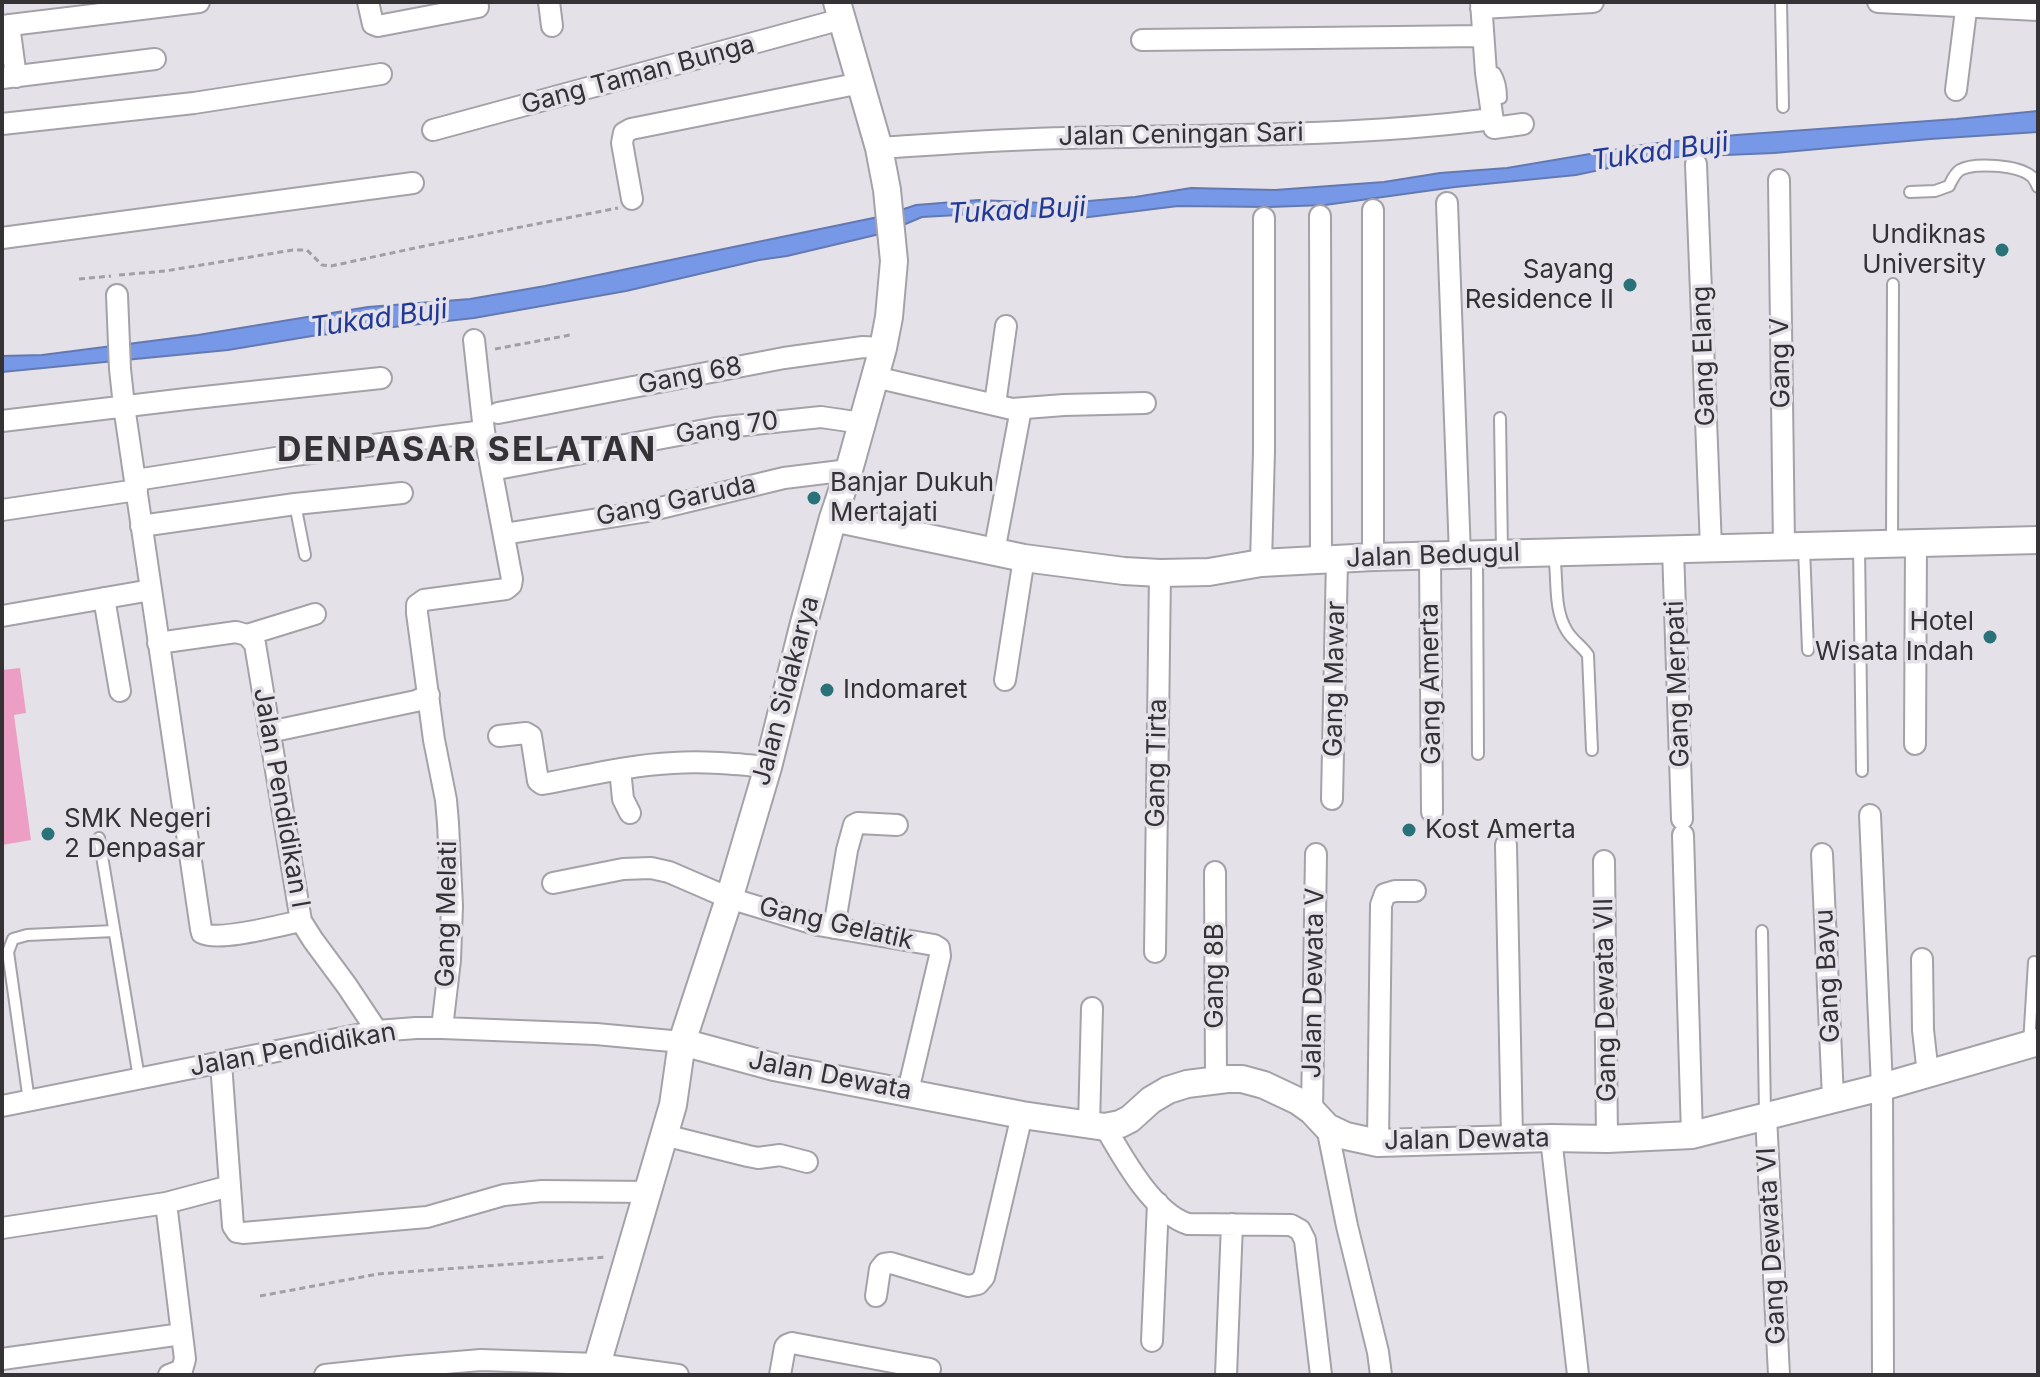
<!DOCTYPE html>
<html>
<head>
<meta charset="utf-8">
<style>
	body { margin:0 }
	#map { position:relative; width:2040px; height:1377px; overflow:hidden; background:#e5e1e8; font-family:Inter,sans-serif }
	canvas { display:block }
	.frame { position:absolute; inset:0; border:4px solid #343235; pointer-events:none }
</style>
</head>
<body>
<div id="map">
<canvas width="2040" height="1377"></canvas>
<div class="frame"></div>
</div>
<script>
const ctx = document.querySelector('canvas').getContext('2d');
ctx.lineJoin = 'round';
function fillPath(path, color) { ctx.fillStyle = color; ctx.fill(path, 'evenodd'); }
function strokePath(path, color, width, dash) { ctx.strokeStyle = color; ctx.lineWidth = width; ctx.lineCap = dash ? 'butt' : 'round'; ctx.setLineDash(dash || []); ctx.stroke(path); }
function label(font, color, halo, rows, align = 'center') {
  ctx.font = font + ' Inter,sans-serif'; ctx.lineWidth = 7; ctx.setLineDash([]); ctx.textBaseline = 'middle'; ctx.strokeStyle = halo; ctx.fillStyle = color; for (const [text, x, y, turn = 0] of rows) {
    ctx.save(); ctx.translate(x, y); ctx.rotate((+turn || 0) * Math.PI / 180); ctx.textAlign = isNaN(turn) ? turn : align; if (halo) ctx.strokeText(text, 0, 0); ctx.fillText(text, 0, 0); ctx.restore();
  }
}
const green = new Path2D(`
	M20,668L26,713L14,715L31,840L2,845V670Z`);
const water = new Path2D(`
	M2038,111V132L1930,139L1774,153L1678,157L1623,165L1576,175L1455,187L1325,205L1269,207L1178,206L1081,218L976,214L922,217L884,233L787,256L759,260L626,291L474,318L312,336L228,350L2,372V356L42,355L198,335L368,307L470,299L545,286L883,216L916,205L979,200L1044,203L1077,202L1135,197L1191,188L1275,190L1384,182L1440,173L1507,168L1649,144L1736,135L1956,119Z`);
const path = new Path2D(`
	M119,275L165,271L293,250H307L322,265L331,266L429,245L618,208
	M79,279L111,276
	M495,349L570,335
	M260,1296L378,1274L607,1257`);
const service = new Path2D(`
	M1781,2L1783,107
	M1487,73H1495C1500,81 1501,88 1501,98
	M1910,192L1935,191L1949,186C1952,180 1954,174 1960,170C1974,162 2018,165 2031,176C2034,178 2036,183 2038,187
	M1500,418L1502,552
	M295,504L305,555
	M1892,542L1893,284
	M1859,546L1862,771
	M1804,548L1808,650
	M1554,554C1558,579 1553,609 1567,631C1573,641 1582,646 1588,655L1592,750
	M1477,556L1478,754
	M99,838L139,1078
	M1762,931L1765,1114
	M2029,1044L2034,962
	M29,1101L8,952L13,939L27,935L114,931`);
const minor = new Path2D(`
	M368,2L373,24L378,26L478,7
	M549,2L552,26
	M1481,2L1486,73L1494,128L1523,124
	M1878,2L2038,10
	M1481,8L1593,2
	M9,25L16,77
	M2,26L199,2
	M1142,40L1483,36
	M2,78L155,59
	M1956,90L1967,2
	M2,124L194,103L381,74
	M433,130L842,19
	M879,148C942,144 1005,139 1068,138C1207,135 1346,137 1484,120
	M1696,164L1711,548
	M1779,180L1784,546
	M632,199L622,143L624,133L631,129L861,83
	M1447,203L1460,555
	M1373,210V557
	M1320,216L1321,560
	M2,238L413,183
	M117,295L120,369L124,406L201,929L202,933C219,942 281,925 301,921
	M875,377L1012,409L1064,405L1145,403
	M995,404L1006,326
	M498,413L784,358L863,347L883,348
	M2,421L186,399L381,378
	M497,469L716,428L821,417L862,423
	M136,480L295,455L484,431
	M2,510L137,490
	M141,526L295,504L402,493
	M504,534L648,511L784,478L849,470
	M1673,549L1682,819
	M994,552L1021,409
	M1430,556L1432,812
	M1261,563L1264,451V218
	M104,598L120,691
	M2,616L151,590
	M247,635L315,614
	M158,643L236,632L247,635L255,644L301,921L313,940L347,986L377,1031
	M1005,680L1024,558
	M269,732L416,701L429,695
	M499,736L526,733L531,736L538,781L542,784C586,776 629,765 673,763C705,761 736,764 768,767
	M1915,744L1916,544
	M620,769L623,799L630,813
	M1332,799L1337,559
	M1870,815L1882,1087L1883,1375
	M1683,835L1692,1135
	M1506,845L1512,1138
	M1822,854L1833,1098
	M1604,861L1607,1139
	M1215,872L1216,1080
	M553,883L623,869L651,868L669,872L729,898L818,925L934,945L939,948L940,956L908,1091
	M834,928L847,850L854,825L858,823L897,825
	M1155,952L1160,573
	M1922,959L1923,1030L1928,1074
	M442,1028L450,960L452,906L448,823L446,800L434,740L417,613V605L424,600L506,589L511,585L512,579L484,431L474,340
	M2,1106L377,1031L416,1028H442L596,1034L682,1042
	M1312,1111L1316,854
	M1766,1116L1779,1375
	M1089,1125L1092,1008
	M1105,1127C1123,1158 1153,1213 1188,1224L1291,1225L1300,1230L1305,1240L1321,1375
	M1327,1127L1347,1226L1378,1352L1381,1375
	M664,1135L748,1156L758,1158L780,1155L807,1162
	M1551,1138L1578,1375
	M1378,1143L1381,905L1385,894L1395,891H1415
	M230,1186L233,1226L237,1232L243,1233L427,1217L504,1195L542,1191L649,1192
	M2,1228L166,1203
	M876,1296L880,1269L884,1264L891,1263L968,1286L978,1284L984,1277L1022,1115
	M1152,1341L1158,1203
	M2,1359L182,1334
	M169,1375L182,1370L185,1359L166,1203L230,1186L221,1063
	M325,1375L409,1366L481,1360L597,1364L678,1375
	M780,1375L785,1347L787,1345L792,1343L930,1369
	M1226,1375L1232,1224`);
const tertiary = new Path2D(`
	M833,518L1024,558L1124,571L1160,573L1209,572L1261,563L1373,557L2038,540
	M682,1042L774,1067L1022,1115L1105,1127L1120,1124L1130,1119L1151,1100L1168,1090L1187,1084L1227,1079H1242L1264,1085L1298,1101L1312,1111L1327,1127L1346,1136L1378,1143L1551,1138L1607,1139L1692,1135L1882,1087L2038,1042
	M594,1375L673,1105L682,1042L729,899L768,767L804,623L833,518L849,470L883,348L889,317L894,261L887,190L879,148L837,2`);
const markers = [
	[2002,250,8,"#29727a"],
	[1630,285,8,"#29727a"],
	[814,498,8,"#29727a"],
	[1990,637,8,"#29727a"],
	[827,690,8,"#29727a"],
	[1409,830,8,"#29727a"],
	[48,834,8,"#29727a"]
];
const streetNames = [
	["Gang Taman Bunga",638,75,-15],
	["Jalan Ceningan Sari",1181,135,-1],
	["Gang Elang",1704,356,-92],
	["Gang V",1781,363,-91],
	["Gang 68",690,376,-11],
	["Gang 70",727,428,-8],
	["Gang Garuda",676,501,-12],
	["Jalan Bedugul",1433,556,-2],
	["Gang Mawar",1335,679,-89],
	["Gang Amerta",1431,684,-91],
	["Gang Merpati",1678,684,-92],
	["Jalan Sidakarya",786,691,-75],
	["Gang Tirta",1157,763,-89],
	["Jalan Pendidikan I",281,798,80],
	["Gang Melati",447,914,-89],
	["Gang Gelatik",836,924,13],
	["Gang 8B",1215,976,-90],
	["Gang Bayu",1828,976,-93],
	["Jalan Dewata V",1314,983,-89],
	["Gang Dewata VII",1606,1000,-91],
	["Jalan Pendidikan",293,1050,-10],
	["Jalan Dewata",830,1076,11],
	["Jalan Dewata",1467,1140,-1],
	["Gang Dewata VI",1772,1246,-93]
];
const poiNames = [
	["Undiknas",1986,235,"right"],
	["University",1986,265,"right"],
	["Sayang",1614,270,"right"],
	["Residence II",1614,300,"right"],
	["Banjar Dukuh",830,483],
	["Mertajati",830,513],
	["Hotel",1974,622,"right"],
	["Wisata Indah",1974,652,"right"],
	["Indomaret",843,690],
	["SMK Negeri",64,819],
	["2 Denpasar",64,849],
	["Kost Amerta",1425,830]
];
const waterNames = [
	["Tukad Buji",1660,152,-8],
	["Tukad Buji",1017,211,-3],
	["Tukad Buji",379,319,-8]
];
const districtNames = [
	["DENPASAR SELATAN",467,451]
];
fillPath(green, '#ed9ec5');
fillPath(water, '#7797e7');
strokePath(water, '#6379b2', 2);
strokePath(service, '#a4a1a8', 14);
strokePath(minor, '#a4a1a8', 24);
strokePath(tertiary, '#a4a1a8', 30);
strokePath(path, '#a39fa5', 3, [6, 4]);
strokePath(service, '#fff', 10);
strokePath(minor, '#fff', 20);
strokePath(tertiary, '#fff', 26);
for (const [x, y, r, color] of markers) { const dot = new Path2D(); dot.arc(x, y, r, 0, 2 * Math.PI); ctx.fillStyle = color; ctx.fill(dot); strokePath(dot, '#e5e1e8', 3); }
label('26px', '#343235', '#e5e1e8', streetNames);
label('26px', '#343235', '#e5e1e8', poiNames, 'left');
label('italic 28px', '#203996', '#e5e1e8', waterNames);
ctx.letterSpacing = '2px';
label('bold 34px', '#343235', '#e5e1e8', districtNames);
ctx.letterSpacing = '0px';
</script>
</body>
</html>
